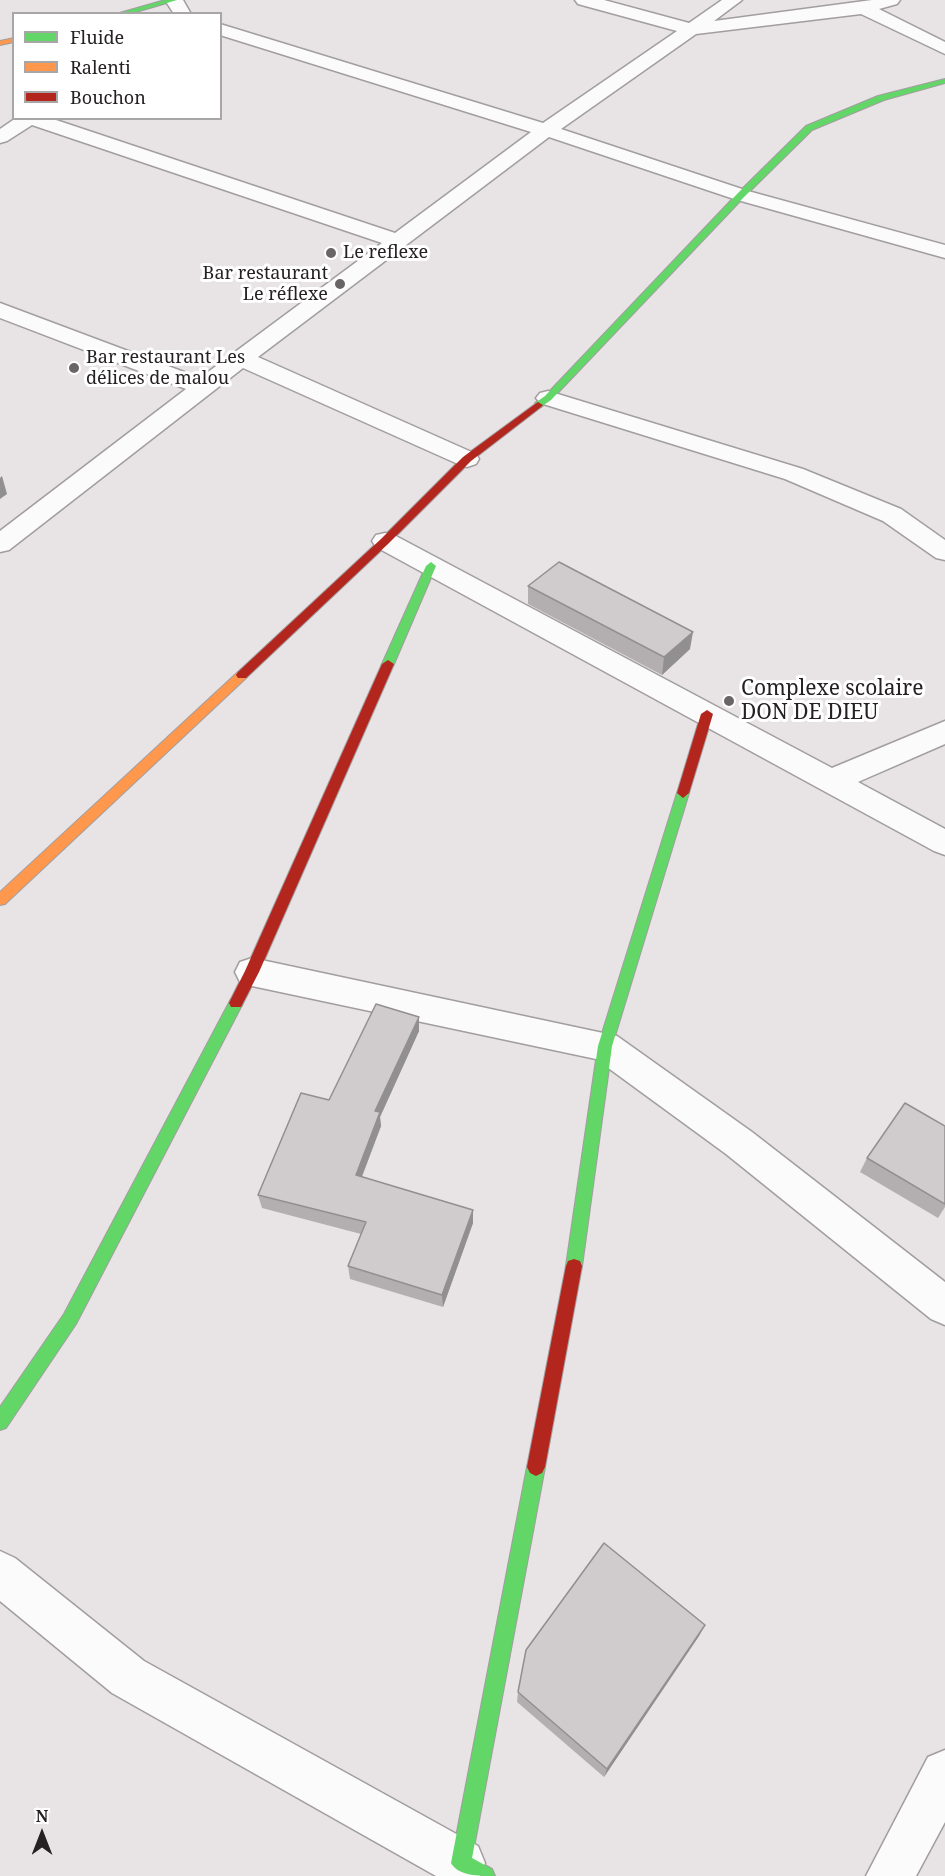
<!DOCTYPE html>
<html>
<head>
<meta charset="utf-8">
<style>
	body { margin:0 }
	#map { position:relative; width:945px; height:1876px; overflow:hidden; background:#e8e3e5; font-family:"Noto Serif",serif }
	canvas { display:block }
	.legend { position:absolute; left:12px; top:12px; width:210px; height:108px; box-sizing:border-box; background:#fff; border:2px solid #a8a6a7; margin:0; padding:8px 10px; list-style:none; font-size:18px; color:#252123 }
	.legend li { display:flex; align-items:center; gap:12px; height:30px }
	.legend b { width:30px; border:2px solid #a8a6a7 }
	.north { position:absolute; left:12px; top:1804px; width:60px; height:60px; -webkit-text-stroke:4px #fff; paint-order:stroke; rotate:0deg; font-size:16px; font-weight:700; line-height:24px; text-align:center; color:#252123 }
	.north::after { content:''; display:block; margin:auto; width:21px; height:27px; background:#252123; clip-path:polygon(50% 0,100% 100%,50% 72%,0 100%) }
</style>
</head>
<body>
<div id="map">
<canvas width="945" height="1876"></canvas>
<ul class="legend">
<li><b style="height:8px;background:#63d668"></b>Fluide</li>
<li><b style="height:8px;background:#ff974d"></b>Ralenti</li>
<li><b style="height:8px;background:#b3261e"></b>Bouchon</li>
</ul>
<div class="north">N</div>
</div>
<script>
const ctx = document.querySelector('canvas').getContext('2d');
ctx.lineJoin = 'round';
function strokePath(path, color, width, dash) { ctx.strokeStyle = color; ctx.lineWidth = width; ctx.lineCap = dash ? 'butt' : 'round'; ctx.setLineDash(dash || []); ctx.stroke(path); }
function fillPath(path, color) { ctx.fillStyle = color; ctx.fill(path, 'evenodd'); }
function label(font, color, halo, rows, align = 'center') {
  ctx.font = font + ' "Noto Serif",serif'; ctx.lineWidth = 6; ctx.setLineDash([]); ctx.textBaseline = 'middle'; ctx.strokeStyle = halo; ctx.fillStyle = color; for (const [text, x, y, turn = 0] of rows) {
    ctx.save(); ctx.translate(x, y); ctx.rotate((+turn || 0) * Math.PI / 180); ctx.textAlign = isNaN(turn) ? turn : align; if (halo) ctx.strokeText(text, 0, 0); ctx.fillText(text, 0, 0); ctx.restore();
  }
}
const street = new Path2D(`
	M165,0H183L191,14H174Z
	M575,0H604L689,23L722,0H742L714,21L872,0H900L897,4L879,9L945,42V54L861,14L696,34L561,129L748,191L945,245V258L734,199L549,137L258,357L476,454L479,459L476,464L467,467L458,464L243,368L9,550L0,552V531L186,389L0,318V303L200,378L382,243L32,125L7,141L0,143V129L16,118H50L395,233L531,132L220,35V24L543,123L677,31L578,4Z
	M548,391L803,469L901,509L945,540V560L936,558L883,521L785,479L540,403L536,398L540,393Z
	M385,533L394,535L832,768L945,721V744L858,782L945,829V855L934,851L376,547L372,541L376,535Z
	M252,958L617,1036L752,1132L945,1282V1325L931,1319L726,1154L596,1059L252,986L240,982L235,972L240,962Z
	M0,1551L15,1558L144,1661L478,1846L485,1863L480,1876H436L112,1693L0,1601Z
	M945,1750V1822L916,1876H866L928,1757Z`);
const fast = new Path2D(`
	M165,0H177L129,14H116Z
	M945,79V83L884,100L812,130L744,197L551,400L541,407H535V403L545,396L738,193L806,126L878,96Z
	M431,562L436,566L394,664L392,667H384L382,664L426,566Z
	M683,788L689,793L612,1046L582,1266L580,1271L574,1273L568,1271L566,1266L598,1046L677,793Z
	M236,997L241,999L243,1003L76,1324L6,1428L0,1430V1407L64,1314L231,999Z
	M536,1458L542,1461L545,1467L472,1858L492,1869L495,1876C479,1876 458,1876 451,1863L527,1467L530,1461Z`);
const slow = new Path2D(`
	M14,38V42L0,45V41Z
	M242,671L248,675L246,678L5,904L0,905V892L238,672Z`);
const jam = new Path2D(`
	M538,402L543,405L541,407L471,461L389,543L246,678H238L236,675L238,672L381,539L463,457Z
	M388,660L394,664L259,972L241,1007H231L229,1003L245,971L382,664Z
	M707,710L713,714L689,793L683,798L677,793L701,714Z
	M574,1259L580,1261L582,1266L545,1467L542,1473L536,1476L530,1473L527,1467L566,1266L568,1261Z`);
const wall = new Path2D(`
	M528,586L690,649L662,675L528,604Z
	M419,1017V1031L380,1117L381,1126L362,1177L473,1210V1223L443,1307L350,1279L348,1266L361,1234L262,1208L258,1195L329,1100Z
	M945,1126V1207L938,1218L860,1172L867,1158Z
	M699,1636L604,1777L517,1702L518,1692Z`);
const shadedWall = new Path2D(`
	M2,476L7,494L0,499V478Z
	M693,632L690,649L662,675L664,657Z
	M419,1017V1031L380,1117L381,1126L357,1189L356,1175L375,1111Z
	M473,1210V1223L443,1307L442,1295Z
	M705,1625L699,1636L604,1777L607,1769Z`);
const building = new Path2D(`
	M559,562L693,632L664,657L528,586Z
	M376,1004L419,1017L375,1111L380,1112L356,1175L473,1210L442,1295L348,1266L366,1222L258,1195L301,1093L329,1100Z
	M905,1103L945,1126V1204L867,1158Z
	M604,1543L705,1625L607,1769L518,1692L526,1650Z`);
const markers = [
	[331,253,6,"#696567"],
	[340,284,6,"#696567"],
	[74,368,6,"#696567"],
	[729,701,6,"#696567"]
];
const farPoinames = [
	["Le reflexe",343,253],
	["Bar restaurant",328,274,"right"],
	["Le réflexe",328,295,"right"],
	["Bar restaurant Les",86,358],
	["délices de malou",86,379]
];
const poiNames = [
	["Complexe scolaire",741,689],
	["DON DE DIEU",741,713]
];
strokePath(street, '#a29ea0', 3);
strokePath(fast, '#a29ea0', 2);
strokePath(slow, '#a29ea0', 2);
strokePath(jam, '#a29ea0', 2);
fillPath(street, '#fcfbfb');
fillPath(fast, '#63d668');
fillPath(slow, '#ff974d');
fillPath(jam, '#b3261e');
fillPath(wall, '#b3afb1');
fillPath(shadedWall, '#928f90');
fillPath(building, '#d0ccce');
strokePath(building, '#928f90', 1.5);
for (const [x, y, r, color] of markers) { const dot = new Path2D(); dot.arc(x, y, r, 0, 2 * Math.PI); ctx.fillStyle = color; ctx.fill(dot); strokePath(dot, '#fff', 2); }
label('18px', '#252123', '#fff', farPoinames, 'left');
label('21px', '#252123', '#fff', poiNames, 'left');
</script>
</body>
</html>
